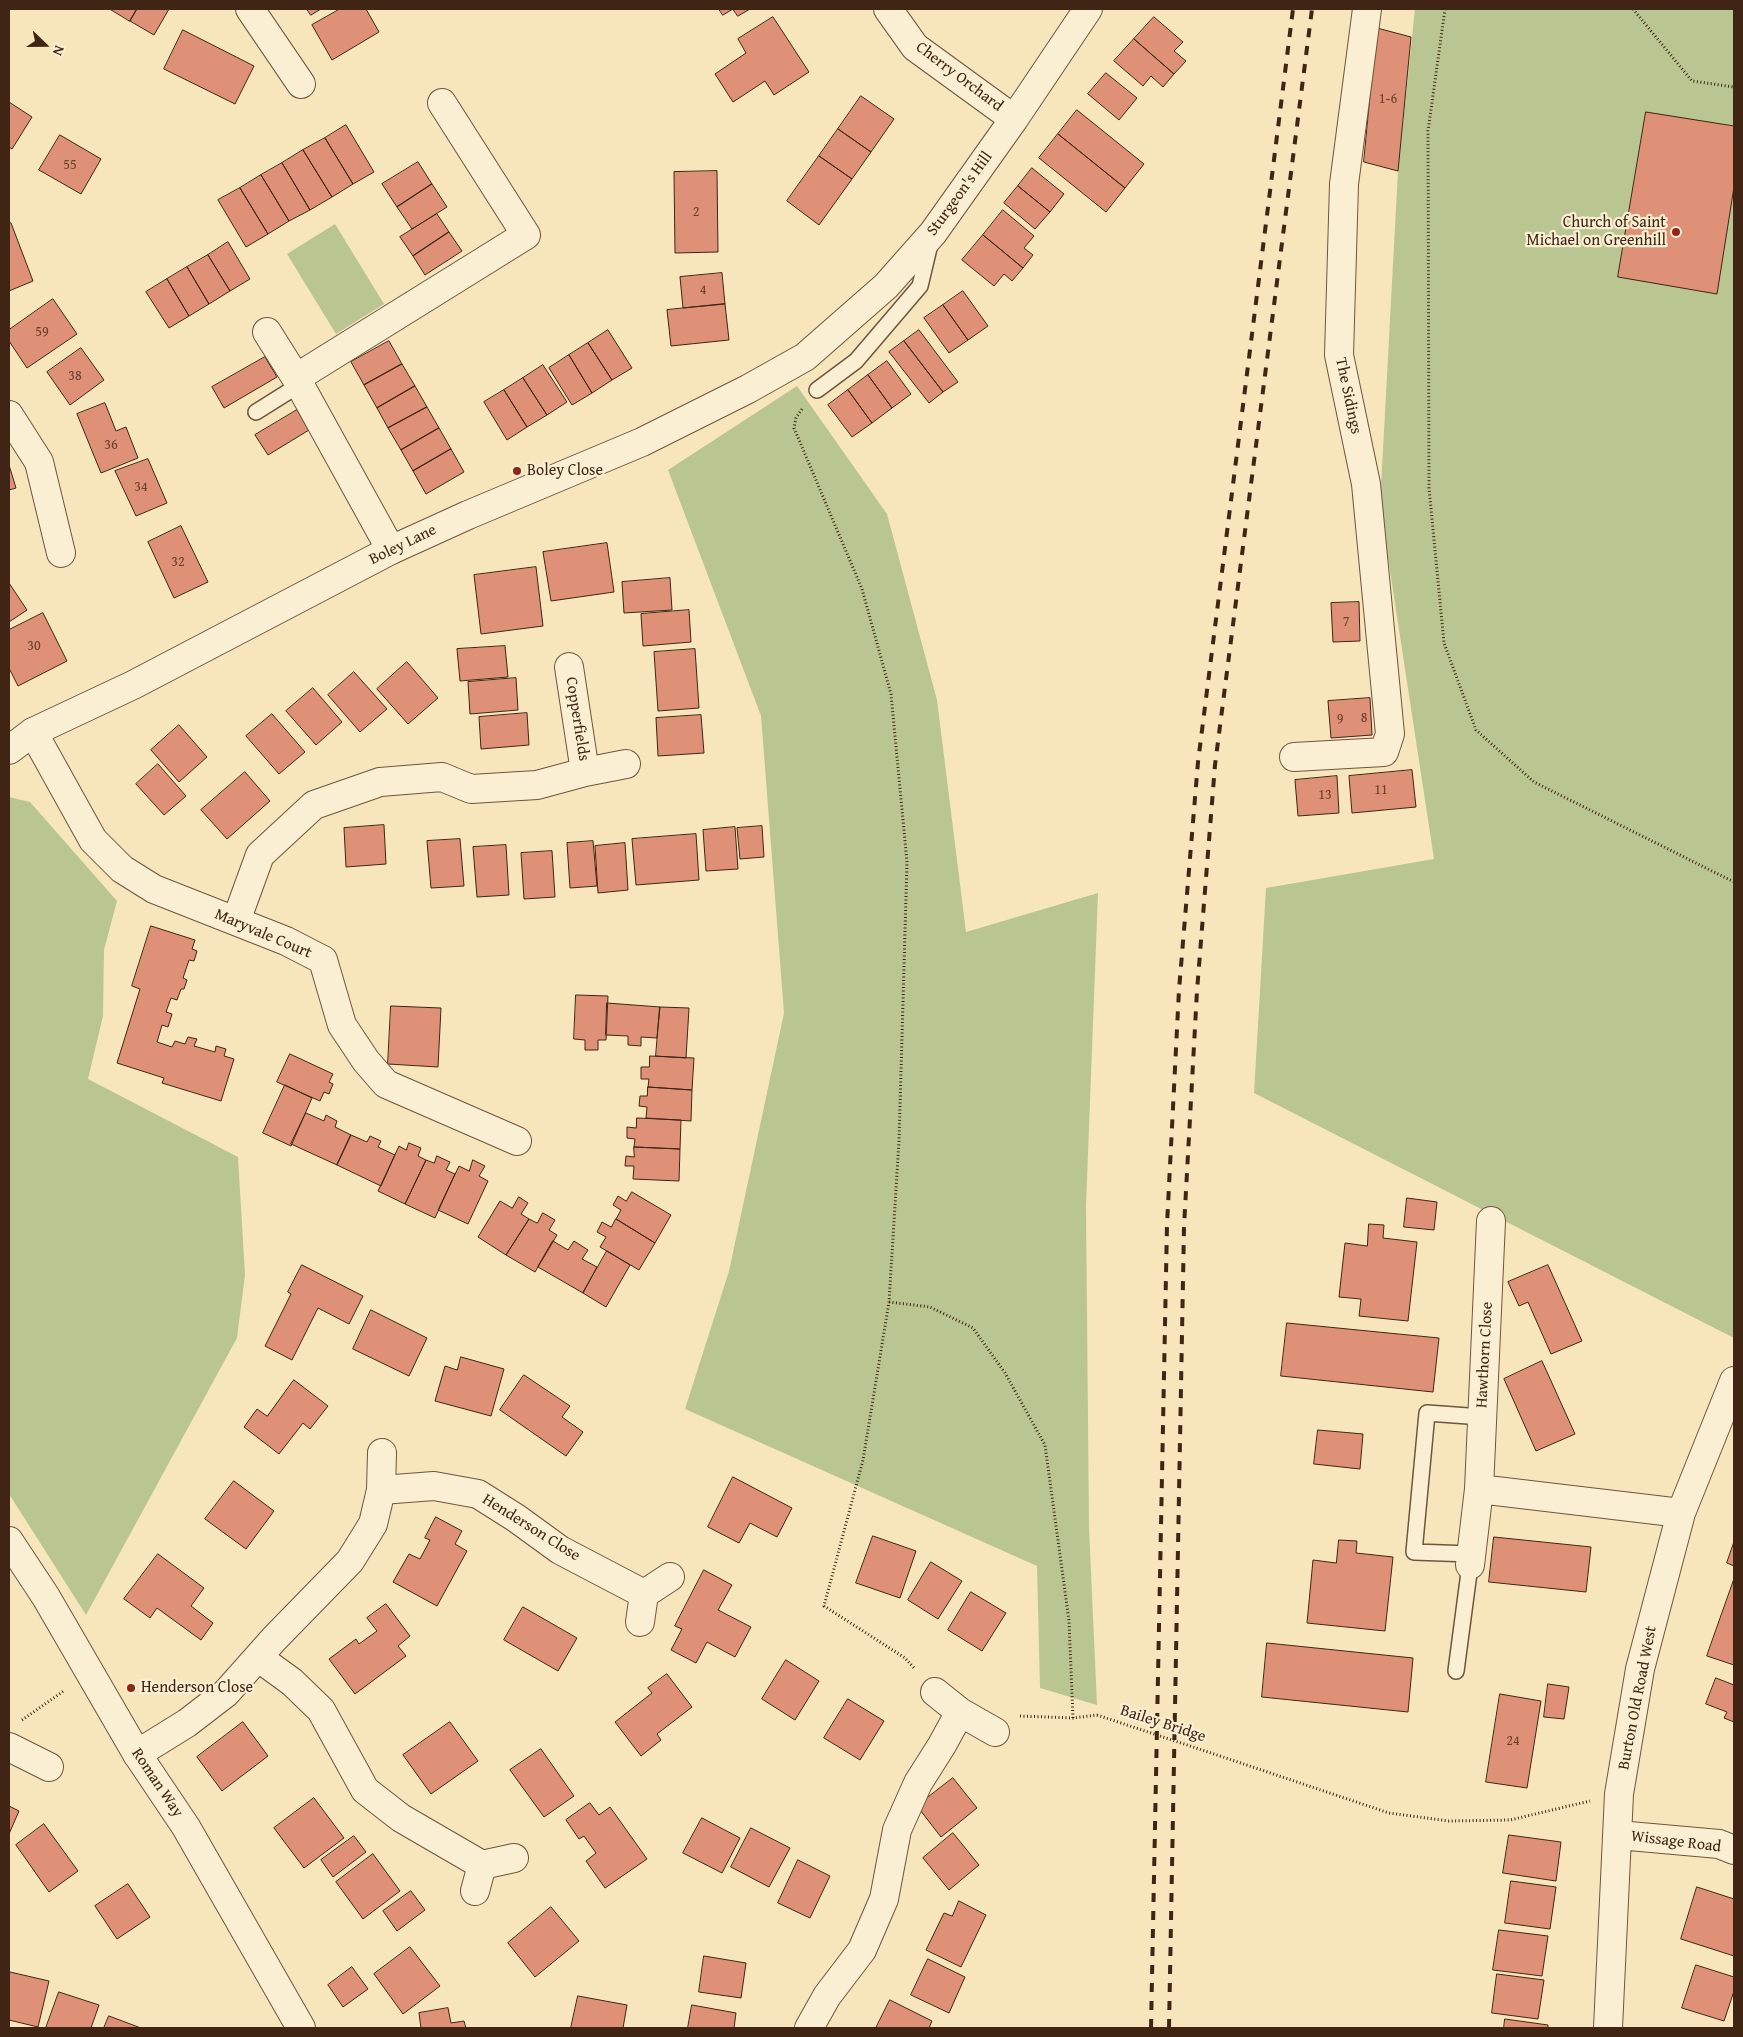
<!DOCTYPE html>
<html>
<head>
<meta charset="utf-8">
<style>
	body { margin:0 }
	#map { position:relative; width:1743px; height:2037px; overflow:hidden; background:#f7e6bc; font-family:"Gentium Book Plus",serif }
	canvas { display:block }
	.frame { position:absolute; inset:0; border:10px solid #402514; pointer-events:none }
	.north { position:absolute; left:20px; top:20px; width:50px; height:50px; -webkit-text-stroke:4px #faefd3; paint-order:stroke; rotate:112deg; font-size:14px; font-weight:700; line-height:20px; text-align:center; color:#402514 }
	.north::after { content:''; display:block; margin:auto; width:18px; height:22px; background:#402514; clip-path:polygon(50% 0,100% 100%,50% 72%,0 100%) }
</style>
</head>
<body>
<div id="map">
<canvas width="1743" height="2037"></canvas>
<div class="frame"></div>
<div class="north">N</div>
</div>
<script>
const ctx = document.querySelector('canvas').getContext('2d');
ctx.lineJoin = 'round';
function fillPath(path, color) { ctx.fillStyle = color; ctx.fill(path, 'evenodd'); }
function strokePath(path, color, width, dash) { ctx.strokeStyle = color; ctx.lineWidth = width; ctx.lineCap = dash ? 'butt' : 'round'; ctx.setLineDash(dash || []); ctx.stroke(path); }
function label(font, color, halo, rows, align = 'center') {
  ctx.font = font + ' "Gentium Book Plus",serif'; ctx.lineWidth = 4.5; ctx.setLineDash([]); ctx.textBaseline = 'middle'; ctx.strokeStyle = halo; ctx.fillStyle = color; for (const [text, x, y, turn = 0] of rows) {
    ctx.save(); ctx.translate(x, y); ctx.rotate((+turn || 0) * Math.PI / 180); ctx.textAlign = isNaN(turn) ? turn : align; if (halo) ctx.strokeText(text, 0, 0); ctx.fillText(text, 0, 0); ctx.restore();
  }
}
const green = new Path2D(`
	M1415,9H1734V1338L1254,1093L1266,888L1434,859L1380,505L1398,171Z
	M335,224L384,304L336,334L287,254Z
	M797,386L887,514L937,700L966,932L1098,893L1086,1206L1089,1528L1097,1705L1040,1688L1037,1566L685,1409L729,1271L784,1013L761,716L668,470Z
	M9,797L30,802L117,901L104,950L103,1016L88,1079L238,1157L245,1275L237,1338L86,1615L9,1494Z`);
const building = new Path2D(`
	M110,9H137L130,21Z
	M137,9H169L154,35L130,21Z
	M307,9H321L311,15Z
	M340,9H366L379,32L332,60L312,25Z
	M719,9H733L723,15Z
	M733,9H750L738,16Z
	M773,17L809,72L774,95L765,81L733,102L715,74L746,53L738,39Z
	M1154,17L1183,42L1174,51L1186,61L1174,74L1134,39Z
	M1377,28L1411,37L1398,171L1364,162Z
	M183,30L254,66L235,104L164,69Z
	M1134,39L1174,74L1163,87L1151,76L1143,86L1114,61Z
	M1106,73L1137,98L1119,120L1088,94Z
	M861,96L894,119L871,152L838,129Z
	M9,102L32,117L12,149L9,147Z
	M1077,110L1144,164L1125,188L1058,134Z
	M1646,112L1734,126V187L1717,294L1618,277Z
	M346,125L374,172L353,184L325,138Z
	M838,129L871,152L852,179L819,156Z
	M1058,134L1125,188L1106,212L1039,158Z
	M60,135L101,159L81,194L39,170Z
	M325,138L353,184L332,197L303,150Z
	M303,150L332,197L310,210L282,163Z
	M819,156L852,179L819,225L787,201Z
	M418,162L432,184L397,207L382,184Z
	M282,163L310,210L289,221L261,175Z
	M1032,168L1064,194L1050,212L1018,186Z
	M717,171L718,252L675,253L674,172Z
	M261,175L289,221L268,234L240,188Z
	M432,184L447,207L412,229L397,207Z
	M1018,186L1050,212L1035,229L1004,203Z
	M240,188L268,234L246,247L218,200Z
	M1003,210L1034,236L1024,248L1033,255L1023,268L983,235Z
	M437,214L449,232L413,256L400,237Z
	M11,223L33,281L9,291V224Z
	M449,232L462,251L425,275L413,256Z
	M983,235L1023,268L1012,281L1004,274L994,286L962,260Z
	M228,242L250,279L230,291L208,255Z
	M208,255L230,291L209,304L187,267Z
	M187,267L209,304L189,316L167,279Z
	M722,273L725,304L683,308L680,277Z
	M167,279L189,316L169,328L146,292Z
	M963,291L988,326L968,340L943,305Z
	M53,299L77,334L27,368L9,341V330Z
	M725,304L729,340L671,346L667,310Z
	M943,305L968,340L949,353L924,318Z
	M608,330L632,368L612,380L588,343Z
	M919,330L958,382L943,392L904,341Z
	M389,341L402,364L364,385L351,362Z
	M904,341L943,392L929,403L889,352Z
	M588,343L612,380L592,393L569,355Z
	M81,348L104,380L70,405L47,372Z
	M569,355L592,393L572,405L549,368Z
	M265,357L277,377L224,408L212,387Z
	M887,361L911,394L892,408L868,375Z
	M402,364L415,386L377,408L364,385Z
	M543,365L567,402L547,415L523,378Z
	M868,375L892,408L872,423L848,390Z
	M523,378L547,415L527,427L504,390Z
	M415,386L427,407L388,428L377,408Z
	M504,390L527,427L507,440L484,402Z
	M848,390L872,423L852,437L828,405Z
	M105,403L116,431L126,427L138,458L101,473L77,414Z
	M427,407L439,428L401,450L388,428Z
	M297,410L309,430L268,455L255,435Z
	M439,428L451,449L413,471L401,450Z
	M451,449L464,472L426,494L413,471Z
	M148,459L167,503L136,516L115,471Z
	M9,465L16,488L9,490Z
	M181,526L208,582L174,598L148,542Z
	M607,543L614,592L551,601L543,552Z
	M536,567L543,626L481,634L474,575Z
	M670,578L672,610L624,613L622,582Z
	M9,583L27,610L9,622Z
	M1359,602L1360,641L1333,642L1331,603Z
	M689,610L691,642L643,646L641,614Z
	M43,613L67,661L18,686L9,668V630Z
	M505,646L508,677L460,681L457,649Z
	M695,649L699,708L658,711L654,652Z
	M407,662L438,698L408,724L377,689Z
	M354,672L387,709L360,732L328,695Z
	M516,678L518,710L470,714L468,682Z
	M313,688L342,722L316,745L286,711Z
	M1370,698L1372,735L1331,738L1328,701Z
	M527,713L529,745L481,749L479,717Z
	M272,714L305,752L279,774L246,736Z
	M701,715L704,753L658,756L656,718Z
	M179,725L207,757L179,782L151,750Z
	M158,764L186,796L164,815L136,784Z
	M1412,770L1416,807L1352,813L1349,776Z
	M245,772L270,801L227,839L201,810Z
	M1337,776L1339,813L1298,816L1295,780Z
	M384,825L386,864L346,867L344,828Z
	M762,826L764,857L740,859L737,828Z
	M735,827L738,869L706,871L703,830Z
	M696,834L699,880L636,885L632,839Z
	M460,839L464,886L431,888L427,841Z
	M593,841L597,886L570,888L567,843Z
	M625,843L628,890L598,893L595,846Z
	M506,845L509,895L477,897L473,847Z
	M552,851L555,897L524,899L521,853Z
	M151,926L195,940L192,949L197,951L194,961L189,960L183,978L187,980L184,989H181L177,1000L171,998L166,1012L172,1014L168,1027L162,1025L157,1042L172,1047L175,1041L185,1044L188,1037L197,1039L194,1046L215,1052L216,1046L226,1049L224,1056L234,1059L221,1101L162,1083L164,1078L117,1063L140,989L132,986Z
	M576,995L608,996L606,1040H598V1050H585V1040L574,1039Z
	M607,1003L660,1007L657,1038L641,1037V1046L628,1045V1036L606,1035Z
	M391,1006L441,1008L438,1067L388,1064Z
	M660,1007L689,1008L686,1058L656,1056Z
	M290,1054L333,1074L329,1082L333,1084L329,1094L324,1092L320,1101L277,1082Z
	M650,1056L694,1058L692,1090L648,1087L649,1079H641V1067H649Z
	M285,1085L312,1098L291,1146L263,1133Z
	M648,1087L692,1090L691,1121L646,1118L647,1107L639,1106L640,1096H647Z
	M306,1113L324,1121L326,1115L337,1121L335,1127L351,1135L337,1165L291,1144Z
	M637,1118L681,1120L680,1149L634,1147L635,1139L627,1138V1127L636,1128Z
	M351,1135L367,1142L370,1136L381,1141L378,1147L395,1155L381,1186L337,1165Z
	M409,1143L421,1148L418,1156L426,1160L405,1204L378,1191L399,1146L406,1150Z
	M634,1147L680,1149L679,1181L633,1179L634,1166H625L626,1156L634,1157Z
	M437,1156L450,1162L446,1170L455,1174L435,1218L405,1204L426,1160L434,1163Z
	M473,1160L485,1166L479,1176L488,1181L468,1224L438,1210L459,1166L469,1171Z
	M632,1192L671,1215L655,1243L616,1219L621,1210L613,1205L618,1196L626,1201Z
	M519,1197L528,1203L521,1214L529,1219L506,1255L478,1237L500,1201L512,1208Z
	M1407,1198L1437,1202L1434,1230L1404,1227Z
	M543,1213L555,1220L549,1230L557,1235L535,1272L506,1255L529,1219L537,1223Z
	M616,1219L655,1243L639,1270L600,1247L606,1237L597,1232L602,1222L611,1227Z
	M1369,1224L1384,1225L1383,1238L1417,1242L1408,1321L1359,1316L1361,1299L1339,1297L1345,1243L1367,1246Z
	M553,1241L568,1250L574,1241L588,1250L582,1259L597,1267L583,1293L538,1267Z
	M607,1251L630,1265L606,1307L583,1293Z
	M302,1265L363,1296L349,1324L318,1308L292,1360L265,1346L291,1294L288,1292Z
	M1548,1265L1582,1341L1551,1354L1528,1302L1519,1306L1508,1282Z
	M371,1310L427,1338L409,1376L353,1349Z
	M1287,1323L1439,1338L1433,1392L1281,1376Z
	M461,1357L504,1369L491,1416L435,1401L445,1366L457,1370Z
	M1542,1361L1575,1434L1536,1451L1504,1379Z
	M524,1375L570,1406L562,1417L583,1432L566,1456L500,1410Z
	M294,1380L328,1406L310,1429L303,1423L279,1454L244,1427L257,1409L267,1416Z
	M1318,1430L1363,1434L1360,1469L1314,1464Z
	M733,1477L792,1508L777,1537L750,1523L739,1543L708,1527Z
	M234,1481L274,1511L246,1549L205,1519Z
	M436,1517L462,1531L455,1544L467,1551L437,1606L393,1582L409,1554L420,1559L430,1540L425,1538Z
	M873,1536L916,1551L900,1598L856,1583Z
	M1494,1537L1591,1547L1586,1592L1489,1582Z
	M1339,1540L1357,1541L1356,1553L1393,1557L1385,1631L1307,1623L1313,1560L1336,1563Z
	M1734,1542V1566L1727,1563Z
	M158,1554L204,1588L191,1606L213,1623L201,1640L157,1608L150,1618L124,1599Z
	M931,1562L962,1581L938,1619L908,1600Z
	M704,1570L732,1585L718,1610L751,1627L735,1657L707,1642L696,1663L671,1650L682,1629L675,1626Z
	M1734,1579V1665L1707,1656Z
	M971,1592L1006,1613L982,1651L948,1630Z
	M386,1604L410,1636L398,1646L406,1656L355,1694L329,1659L356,1639L359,1644L377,1631L367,1618Z
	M523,1607L577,1638L558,1671L504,1640Z
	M1267,1643L1413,1658L1408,1712L1262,1697Z
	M786,1660L819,1681L795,1720L762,1699Z
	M667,1674L692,1707L657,1734L661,1740L641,1756L615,1722L652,1693L648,1688Z
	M1716,1678L1734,1685V1722L1724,1718L1727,1712L1706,1704Z
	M1548,1684L1569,1687L1564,1719L1544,1717Z
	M1500,1694L1541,1701L1527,1788L1486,1782Z
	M848,1699L884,1721L860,1760L824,1738Z
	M243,1722L268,1756L222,1791L197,1757Z
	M450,1722L478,1761L431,1794L403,1755Z
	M541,1749L574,1796L544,1817L510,1770Z
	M953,1778L977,1808L941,1837L917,1806Z
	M314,1798L344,1838L304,1868L274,1828Z
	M590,1803L599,1815L610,1807L647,1859L605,1888L586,1861L596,1853L584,1836L579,1839L566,1820Z
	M9,1806L19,1811L9,1834Z
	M702,1818L740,1838L722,1873L683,1853Z
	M44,1824L78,1871L49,1892L16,1845Z
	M751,1828L790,1848L769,1887L731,1867Z
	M953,1833L979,1865L949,1890L923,1858Z
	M1509,1835L1561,1842L1556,1881L1503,1873Z
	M354,1836L366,1852L333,1877L321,1860Z
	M373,1854L400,1891L363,1919L336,1882Z
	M798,1860L830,1876L810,1918L778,1903Z
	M1511,1881L1556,1887L1550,1929L1505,1923Z
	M128,1884L150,1917L117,1939L95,1906Z
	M1697,1887L1734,1899V1956L1681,1939Z
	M411,1891L425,1910L397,1931L383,1911Z
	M959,1901L986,1915L961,1967L926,1950L944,1913L952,1916Z
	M551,1907L579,1941L535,1977L508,1943Z
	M1499,1930L1548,1936L1542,1976L1493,1970Z
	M410,1947L440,1986L403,2014L374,1974Z
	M704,1956L746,1963L741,1998L699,1992Z
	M928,1959L965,1977L949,2013L911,1995Z
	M1696,1965L1734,1977V1991L1724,2021L1682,2008Z
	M352,1967L368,1989L343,2007L328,1985Z
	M10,1972L49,1981L38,2027L9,2020Z
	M1497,1974L1544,1980L1538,2019L1492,2013Z
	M59,1992L99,2005L91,2028H46Z
	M578,1996L627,2005L623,2028H571Z
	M890,2000L932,2021L929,2028H876Z
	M692,2005L736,2013L734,2028H688Z
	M448,2008L451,2023L464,2021L466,2028H421L419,2013Z
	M109,2016L141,2028H104Z
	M1505,2019L1548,2025V2028H1504Z`);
const path = new Path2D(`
	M1445,9L1428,131L1429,488L1444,643L1476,730L1534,782L1734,882
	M1633,9L1692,81L1734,87
	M802,409L796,418L794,428L862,589L891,694L907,862L899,1141L889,1302L863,1460L824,1606L905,1658L915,1669
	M889,1302L930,1307L973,1328L1005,1373L1045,1445L1069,1621L1073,1718
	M1020,1716L1073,1718L1097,1715
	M22,1720L65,1690
	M1220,1756L1389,1813L1449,1821L1510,1820L1590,1801`);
const service = new Path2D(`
	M817,390L856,361L920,286L930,244
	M256,412L299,385
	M1471,1554L1414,1552L1427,1413L1482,1417
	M1456,1671L1470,1565`);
const minor = new Path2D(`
	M250,9L301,84
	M267,332L296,378L391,550
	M296,378L526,235L442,103
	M9,415L39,462L61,553
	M569,667L585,772
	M33,732L93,840L122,869L154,889L286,941L323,960L342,1025L366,1061L386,1084L517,1141
	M1294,757L1384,752L1390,734L1366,484L1339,355L1344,184L1367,9
	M236,921L260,855L314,805L380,782L442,777L471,789L537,785L585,772L626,764
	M1479,1489L1681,1513
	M381,1490L434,1486L478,1494L516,1518L560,1550L644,1594
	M1470,1565L1479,1489L1491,1221
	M640,1622L644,1594L670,1577
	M259,1658L292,1682L321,1710L365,1790L401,1818L482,1865
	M935,1692L960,1712L995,1732
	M9,1747L49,1767
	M137,1754L187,1723L226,1693L274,1639L350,1561L373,1524L381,1490L382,1453
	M1618,1835L1719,1844L1734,1850
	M475,1891L482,1865L514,1858
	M809,2028L827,1996L862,1950L884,1899L897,1830L918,1783L942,1745L960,1712
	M1608,2028L1619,1794L1640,1669L1681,1513L1734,1381`);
const tertiary = new Path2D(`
	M888,9L915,47L1014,119
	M9,750L33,732L133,685L391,550L468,515L642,442L748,389L805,357L886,286L933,233L1014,119L1088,9
	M9,1541L46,1597L137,1754L186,1827L301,2028`);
const rail = new Path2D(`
	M1151,2028L1167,1225L1179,990L1198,762L1293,9
	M1169,2028L1184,1227L1197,991L1215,765L1312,9`);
const pathBridge = new Path2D(`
	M1097,1715L1220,1756`);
const markers = [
	[1676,232,5,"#8f2418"],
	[517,471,5,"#8f2418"],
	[131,1688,5,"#8f2418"]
];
const numberNames = [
	["1-6",1388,99],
	["55",70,165],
	["2",696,212],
	["4",703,290],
	["59",42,332],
	["38",75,376],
	["36",111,445],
	["34",141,487],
	["32",178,562],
	["7",1346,622],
	["30",34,646],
	["8",1364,718],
	["9",1340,719],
	["11",1381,790],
	["13",1325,795],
	["24",1513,1741]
];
const streetNames = [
	["Cherry Orchard",959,77,37],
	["Sturgeon's Hill",960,194,-54],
	["The Sidings",1348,396,78],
	["Boley Lane",403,545,-26],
	["Copperfields",577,719,81],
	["Maryvale Court",263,934,23],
	["Hawthorn Close",1485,1355,-87],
	["Henderson Close",531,1528,32],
	["Burton Old Road West",1638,1698,-79],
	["Bailey Bridge",1163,1724,18],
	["Roman Way",157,1783,56],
	["Wissage Road",1676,1842,7]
];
const poiNames = [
	["Church of Saint",1666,223,"right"],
	["Michael on Greenhill",1666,241,"right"],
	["Boley Close",527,471],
	["Henderson Close",141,1688]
];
fillPath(green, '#bac692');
fillPath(building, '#de9176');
strokePath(building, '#402514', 1);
strokePath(service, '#6e553e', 18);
strokePath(minor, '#6e553e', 30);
strokePath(tertiary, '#6e553e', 30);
strokePath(path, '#402514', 3, [1, 2.5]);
strokePath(service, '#faefd3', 15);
strokePath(minor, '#faefd3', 28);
strokePath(tertiary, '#faefd3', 28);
strokePath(rail, '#402514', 4, [9, 9]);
strokePath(pathBridge, '#402514', 3, [1, 2.5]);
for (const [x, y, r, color] of markers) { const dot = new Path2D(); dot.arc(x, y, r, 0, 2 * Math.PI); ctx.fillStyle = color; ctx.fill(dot); strokePath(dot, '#faefd3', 2); }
label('14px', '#68402c', null, numberNames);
label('16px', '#402514', '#faefd3', streetNames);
label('16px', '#402514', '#faefd3', poiNames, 'left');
</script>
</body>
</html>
